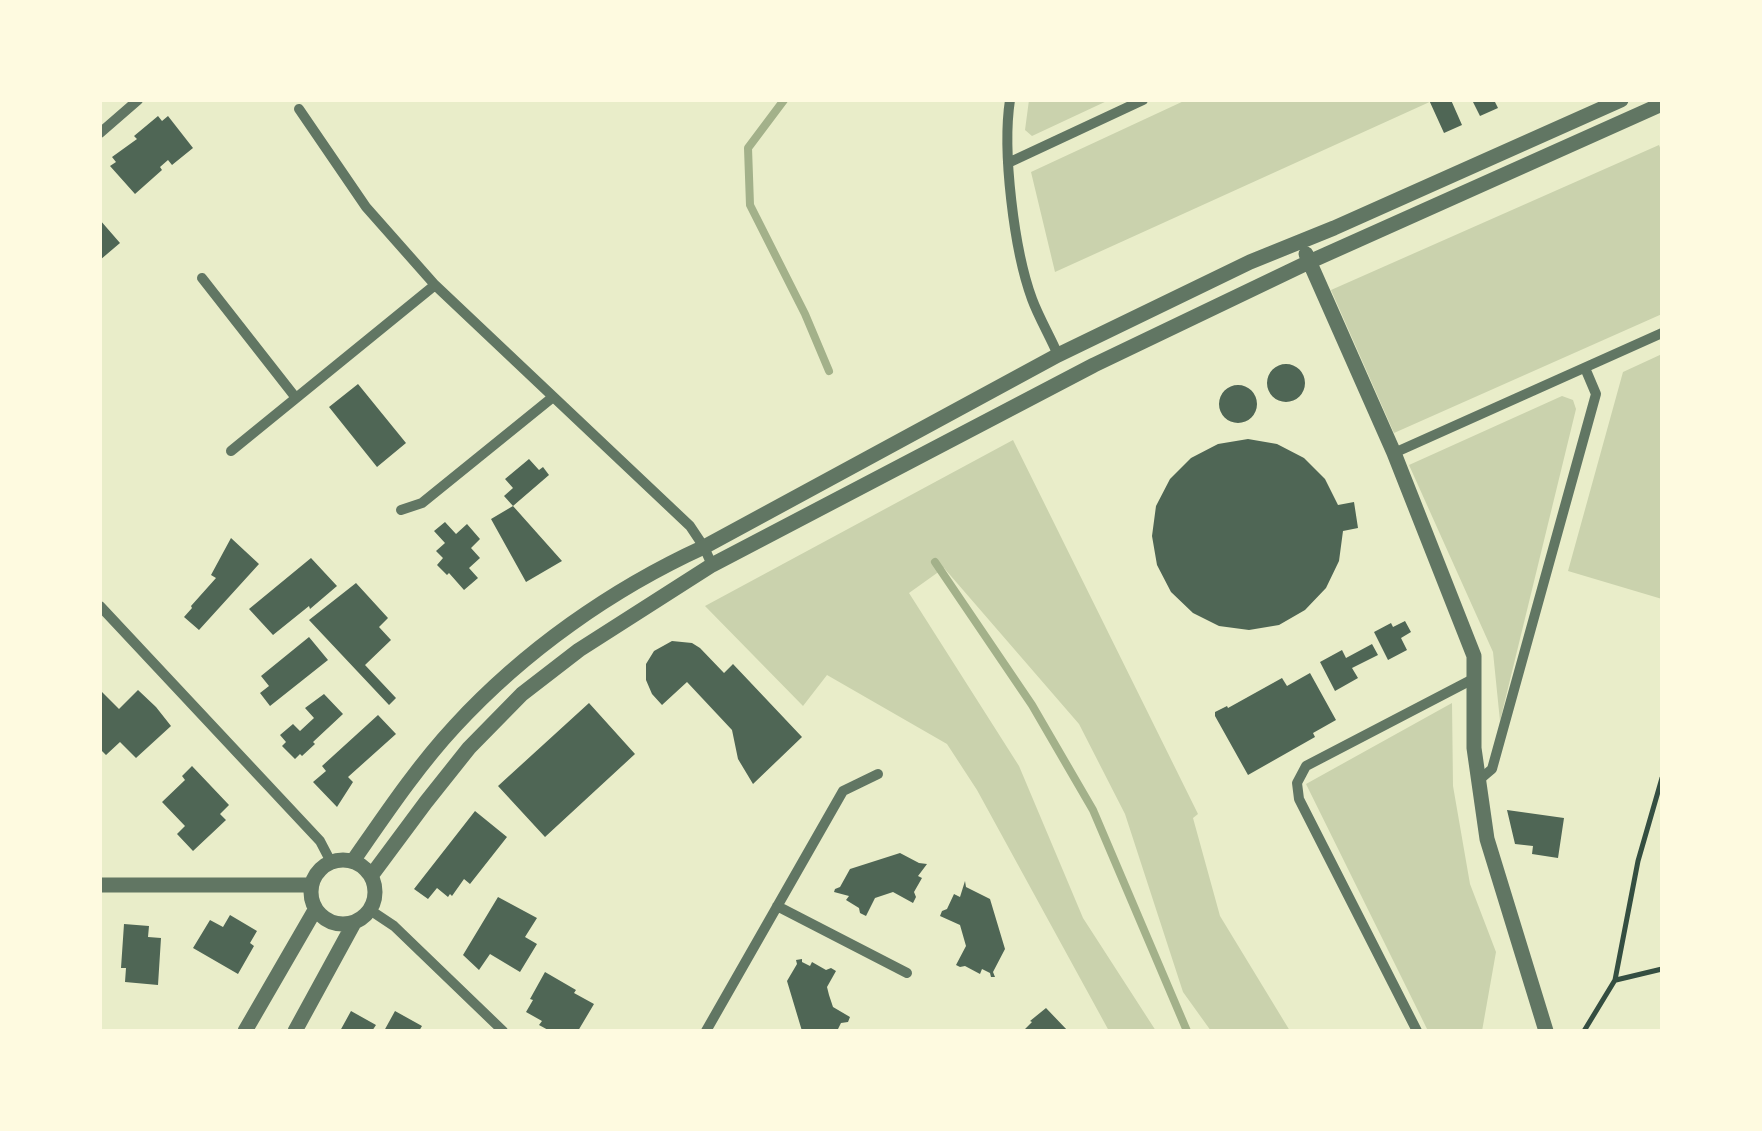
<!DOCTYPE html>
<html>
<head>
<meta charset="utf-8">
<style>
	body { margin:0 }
	#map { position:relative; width:1762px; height:1131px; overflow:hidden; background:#e9edc9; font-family:Inter,sans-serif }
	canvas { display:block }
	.frame { position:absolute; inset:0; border:102px solid #fefae0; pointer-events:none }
</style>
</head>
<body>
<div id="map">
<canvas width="1762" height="1131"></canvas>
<div class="frame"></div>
</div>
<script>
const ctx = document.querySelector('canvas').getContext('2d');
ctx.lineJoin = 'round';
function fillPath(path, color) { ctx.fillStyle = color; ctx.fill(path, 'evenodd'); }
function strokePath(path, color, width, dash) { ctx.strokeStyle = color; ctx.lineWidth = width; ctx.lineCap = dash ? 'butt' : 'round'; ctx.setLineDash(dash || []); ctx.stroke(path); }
const green = new Path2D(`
	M1029,100H1109L1032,136L1025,130Z
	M1186,100H1434L1055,272L1031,172Z
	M1659,145L1662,153V314L1394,433L1331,290Z
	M1662,354V599L1568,571L1623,372Z
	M1562,396L1573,400L1576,409L1500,721L1493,652L1409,465Z
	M1013,440L1198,814L1193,818L1220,916L1290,1031H1211L1183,992L1125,814L1079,724L944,568L909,593L1019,766L1083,918L1156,1031H1109L977,790L947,744L827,675L803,706L705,606Z
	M1452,703L1453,786L1470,884L1496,952L1482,1031H1428L1306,784Z`);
const stream = new Path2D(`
	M784,100L748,148L750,205L805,314L829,371
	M935,562L1032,705L1093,810L1187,1031`);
const building = new Path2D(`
	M1429,100H1451L1462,125L1444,133Z
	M1472,100H1494L1498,108L1480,116Z
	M158,116L162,121L168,116L193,148L172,165L168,160L160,167L162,170L135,194L110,166L116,162L112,157L137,139L134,136Z
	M100,220L120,243L100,260Z
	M1267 383a19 19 0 1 1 38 0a19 19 0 1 1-38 0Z
	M358,384L406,443L377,467L329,407Z
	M1219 404a19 19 0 1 1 38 0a19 19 0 1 1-38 0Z
	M1248,439L1277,444L1304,458L1325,479L1338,505L1354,502L1358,528L1343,531L1339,561L1326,588L1305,610L1279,625L1249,630L1219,626L1193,613L1171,592L1157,565L1152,536L1156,506L1170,479L1191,458L1218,444Z
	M529,459L539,470L543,467L549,475L513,506L504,496L513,488L505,479Z
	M513,506L562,561L526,582L491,519Z
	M445,522L456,534L467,524L480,539L471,548L480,558L469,568L478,578L464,590L449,573L447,575L437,565L443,558L436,551L445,543L434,531Z
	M231,538L259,564L199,630L184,617L192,608L191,606L216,578L211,575Z
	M311,558L337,586L310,609L309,606L273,635L249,609Z
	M356,583L388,618L379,627L391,640L365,665L396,698L389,705L309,620Z
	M1405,621L1411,632L1401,638L1407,650L1388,660L1374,632L1391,623L1393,627Z
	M309,637L328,660L270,706L260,693L269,686L261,676Z
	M672,641L692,643L700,648L724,673L733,664L802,737L753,784L738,759L732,730L687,682L662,705L652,694L646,680V664L654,651Z
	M1372,644L1378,655L1352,668L1358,678L1335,691L1320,662L1342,650L1346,658Z
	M1310,673L1336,720L1313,733L1315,737L1248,775L1215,716V712L1227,706L1228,708L1282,678L1287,686Z
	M138,690L156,707L171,726L136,758L120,742L106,755L100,749V694L102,692L119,709Z
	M324,694L343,714L313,742L315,744L302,756L300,754L295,759L282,746L286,742L280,735L293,724L300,731L314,718L305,708Z
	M589,703L635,754L545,837L498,786Z
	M378,715L396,734L348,777L353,782L337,807L313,782L326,771L322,766Z
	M192,766L229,805L220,814L226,820L193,851L177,834L185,826L162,802L185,780L182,776Z
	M1507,810L1564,818L1558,858L1532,854L1533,846L1515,844Z
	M475,811L507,837L470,884L464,879L452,896L450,894L448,897L437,888L428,899L414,889Z
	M900,853L919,863L927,864L918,876L922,878L914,892L916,897L913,903L893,892L875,898L866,916L860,913L859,908L846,900L849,896L834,892L835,889L840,887L850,869Z
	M965,881L966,887L990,899L1005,949L993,972L995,977H991L990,973L982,969L980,974L965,966L960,967L956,965L966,946L960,925L940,916L942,911L947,909L954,894L960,897Z
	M498,897L537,918L525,937L537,944L520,972L490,954L479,970L463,955Z
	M230,915L257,931L250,943L254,946L238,974L193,948L210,920L223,927Z
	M124,924L149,926L148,937L161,938L158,985L125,982L126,968H121Z
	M802,959V962L810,966L812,962L826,970L831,968L836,971L827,987L829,995L833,1007L850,1017L848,1022L841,1023L837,1031H802L787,981L797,964L796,960Z
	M545,972L576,990L574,993L594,1004L578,1031H550L539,1025L542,1021L526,1012L533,1000L530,999Z
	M1046,1008L1068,1031H1023L1032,1022L1030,1021Z
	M351,1011L376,1025L372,1031H340Z
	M395,1011L422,1026L419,1031H384Z`);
const path = new Path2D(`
	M1616,980L1662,969
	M1584,1031L1615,980L1638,861L1662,778`);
const minor = new Path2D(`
	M1010,100C1002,151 1014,250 1032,299C1039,318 1050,336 1058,355
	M299,109L366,207L435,285L690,526L704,547L712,565
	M100,133L138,100
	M1008,163L1143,100
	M202,278L296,398
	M231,451L435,285
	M1394,453L1662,333
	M401,510L422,503L553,397
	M100,606L320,841L331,862
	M1479,780L1492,769L1596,394L1585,368
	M777,906L907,973
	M370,910L394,926L503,1031
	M706,1031L843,791L878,774
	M1417,1031L1299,799L1297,783L1306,766L1475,678`);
const tertiary = new Path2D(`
	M1306,254L1394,453L1474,656V748L1487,839L1546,1031
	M311 892a32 32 0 1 1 64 0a32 32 0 1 1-64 0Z
	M353,861C385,815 417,767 455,726C524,651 612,589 704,547L1058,355L1250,262L1334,228L1621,100
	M371,876L426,802L469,748L522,694L579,650L712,565L1094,365L1309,262L1662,104
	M100,885H311
	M245,1031L315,910
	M295,1031L354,923`);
fillPath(green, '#cad2ad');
strokePath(stream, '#a3b18a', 8);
fillPath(building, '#4f6655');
strokePath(path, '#344e41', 5);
strokePath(minor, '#617663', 10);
strokePath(tertiary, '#617663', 15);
</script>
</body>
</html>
